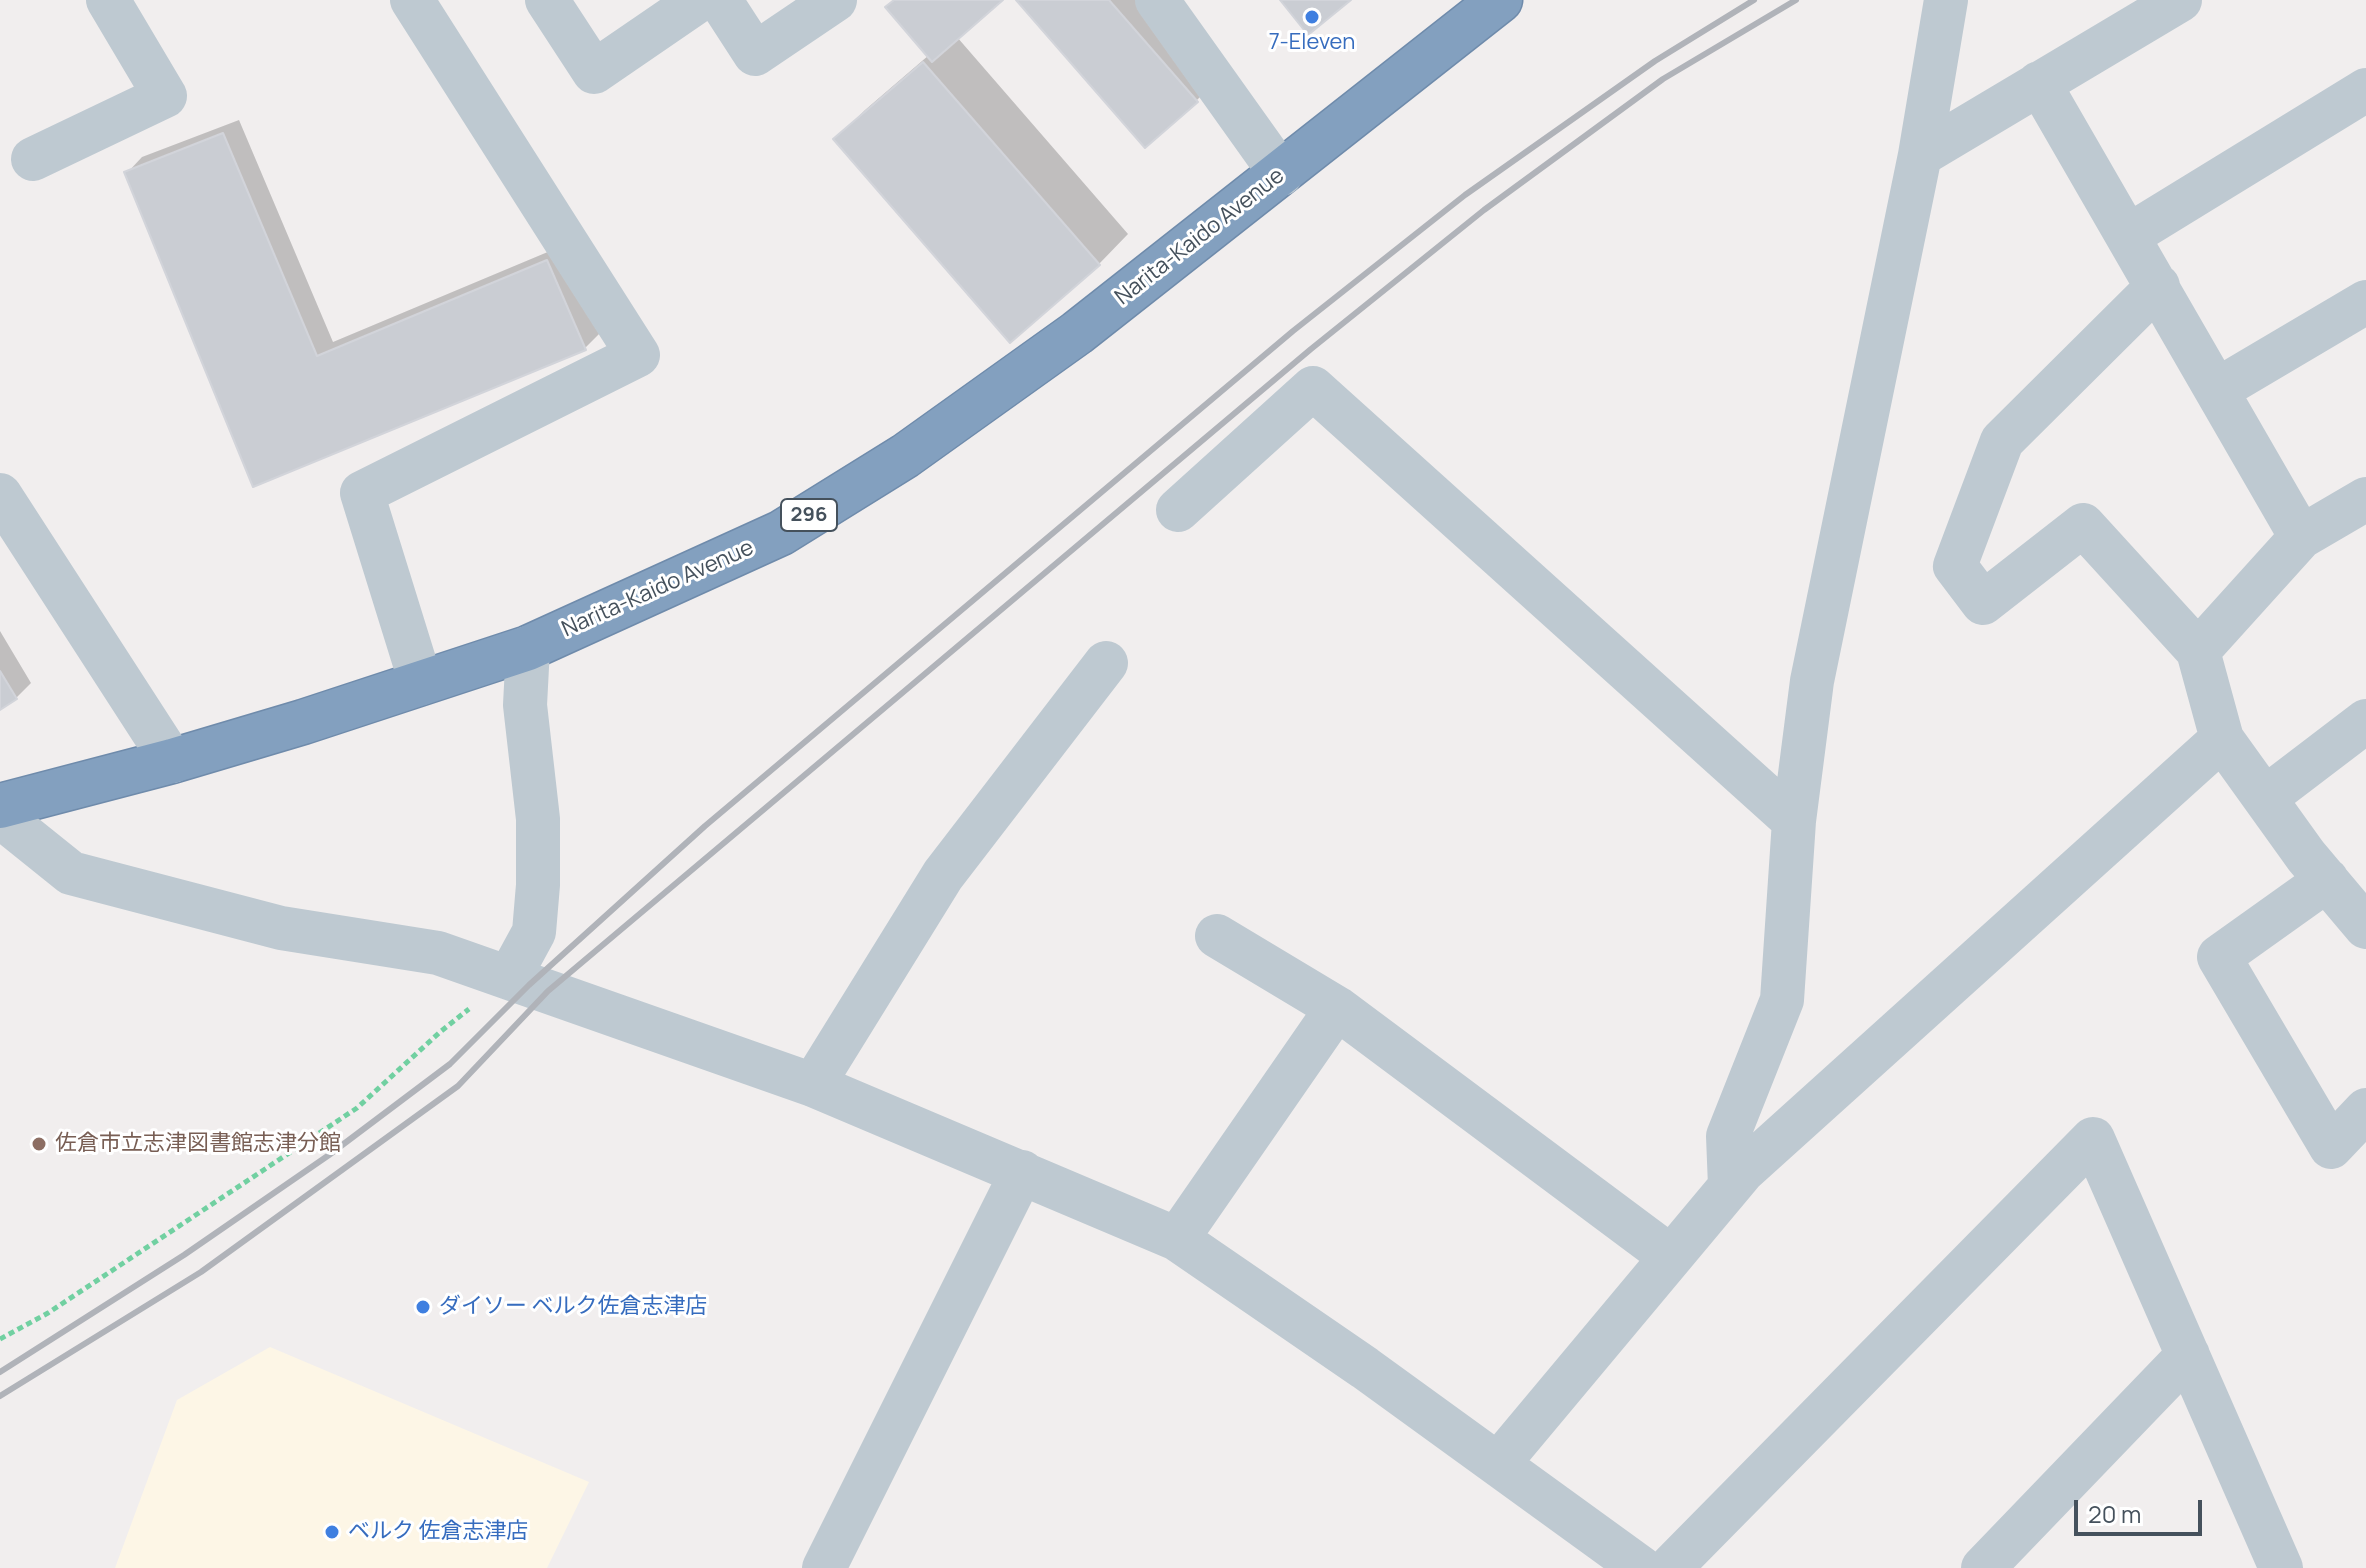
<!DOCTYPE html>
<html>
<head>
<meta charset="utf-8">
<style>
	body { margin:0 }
	#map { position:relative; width:2366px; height:1568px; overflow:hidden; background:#f1eeee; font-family:Manrope,sans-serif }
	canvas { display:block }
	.scale { position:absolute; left:2074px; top:1500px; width:128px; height:36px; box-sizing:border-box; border:4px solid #45515c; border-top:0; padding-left:10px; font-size:24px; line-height:28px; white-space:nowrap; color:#45515c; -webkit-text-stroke:6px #fff; paint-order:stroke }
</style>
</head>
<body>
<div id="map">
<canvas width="2366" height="1568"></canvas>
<div class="scale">20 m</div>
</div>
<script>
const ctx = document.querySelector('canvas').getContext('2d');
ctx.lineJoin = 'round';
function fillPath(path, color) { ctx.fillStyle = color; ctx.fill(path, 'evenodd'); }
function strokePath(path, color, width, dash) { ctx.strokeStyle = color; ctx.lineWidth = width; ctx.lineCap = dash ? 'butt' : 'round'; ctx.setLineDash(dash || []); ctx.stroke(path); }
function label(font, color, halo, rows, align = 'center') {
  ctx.font = font + ' Manrope,"Noto Sans JP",sans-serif'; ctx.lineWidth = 6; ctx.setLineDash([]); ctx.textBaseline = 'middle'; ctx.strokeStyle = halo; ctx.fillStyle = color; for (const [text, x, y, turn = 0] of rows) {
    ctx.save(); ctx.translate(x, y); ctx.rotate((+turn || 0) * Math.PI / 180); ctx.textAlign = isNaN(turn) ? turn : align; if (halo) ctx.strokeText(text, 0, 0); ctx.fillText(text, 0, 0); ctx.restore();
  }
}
const commercial = new Path2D(`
	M270,1347L589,1482L547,1568H115L177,1400Z`);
const shadow = new Path2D(`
	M895,0H1000L957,37L1128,234L1099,264L836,139L865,110L929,55Z
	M1018,0H1151L1219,78L1196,101Z
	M239,120L333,342L562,246L600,333L585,348L254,485L127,173L142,157Z
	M0,631L31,683L16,698L0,707Z`);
const building = new Path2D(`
	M894,0H1003L932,62L885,7Z
	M1016,0H1109L1198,102L1145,148Z
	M1280,0H1351L1308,35Z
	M923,62L1100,265L1010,343L833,139Z
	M223,133L317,356L547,260L586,350L253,487L124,172Z
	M0,671L17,699L0,710Z`);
const path = new Path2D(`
	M0,1339L48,1313L357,1108L440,1032L469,1009`);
const minor = new Path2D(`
	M412,0L638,355L362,493L421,683
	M547,0L594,72L699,0
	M720,0L755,54L835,0
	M1157,0L1281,174
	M2039,83L2301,537L2198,651
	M1920,155L2180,0
	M33,159L165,96L108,0
	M2128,236L2366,90
	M2158,286L2002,441L1955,566L1983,603L2083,525L2198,651L2222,739L2306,856L2366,927
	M2217,390L2366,302
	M0,495L172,761
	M1178,510L1313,388L1794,821
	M2301,537L2366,499
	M2265,798L2366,721
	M0,816L71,873L281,928L438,953L813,1085L1177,1239L1365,1368L1641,1568
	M2327,880L2219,957L2331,1147L2366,1110
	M1217,936L1337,1008L1671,1257
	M509,978L534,932L538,885V819L525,705L528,648
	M813,1085L943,875L1106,663
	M1730,1186L1728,1136L1782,1000L1794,821L1812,681L1920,155L1946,0
	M1177,1239L1337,1008
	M1498,1464L1743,1171L2222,739
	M824,1568L1022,1172
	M1670,1568L2093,1139L2281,1568
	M1983,1568L2188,1355`);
const highway = new Path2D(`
	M0,806L172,761L303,722L528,648L781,533L905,456L1077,333L1500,0`);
const rail = new Path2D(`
	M0,1372L184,1255L329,1155L450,1064L529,985L705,826L1293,331L1465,195L1655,61L1754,0
	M0,1396L201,1272L458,1086L548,991L1311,349L1484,210L1663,79L1796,0`);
const markers = [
	[1312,17,8,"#3f7fe0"],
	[39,1144,8,"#8d6e63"],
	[423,1307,8,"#3f7fe0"],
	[332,1532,8,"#3f7fe0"]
];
const shields = [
	[809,515,56]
];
const shieldNames = [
	["296",809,515]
];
const shopNames = [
	["7-Eleven",1312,43,"center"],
	["ダイソー ベルク佐倉志津店",439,1307],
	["ベルク 佐倉志津店",348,1532]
];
const streetNames = [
	["Narita-Kaido Avenue",1200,237,-38],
	["Narita-Kaido Avenue",658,589,-24]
];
const educationNames = [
	["佐倉市立志津図書館志津分館",55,1144]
];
fillPath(commercial, '#fdf6e6');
fillPath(shadow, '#0003');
fillPath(building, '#cacdd3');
strokePath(building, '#d2d4da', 2);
strokePath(highway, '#6f8bab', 47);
strokePath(path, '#71d0a1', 5, [6, 4]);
strokePath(minor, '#bec9d1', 44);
strokePath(highway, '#83a0bf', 44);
strokePath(rail, '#b0b3b9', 6);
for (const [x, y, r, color] of markers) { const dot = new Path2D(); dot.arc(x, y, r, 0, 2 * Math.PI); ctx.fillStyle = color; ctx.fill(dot); strokePath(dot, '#fff', 3); }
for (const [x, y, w] of shields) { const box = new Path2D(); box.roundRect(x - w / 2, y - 16, w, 32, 6); ctx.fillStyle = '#fff'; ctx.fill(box); strokePath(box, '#45515c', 2); }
label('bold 20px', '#45515c', null, shieldNames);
label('22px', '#366cbe', '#fff', shopNames, 'left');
label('22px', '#45515c', '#fff', streetNames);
label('22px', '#785e54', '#fff', educationNames, 'left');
</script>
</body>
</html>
